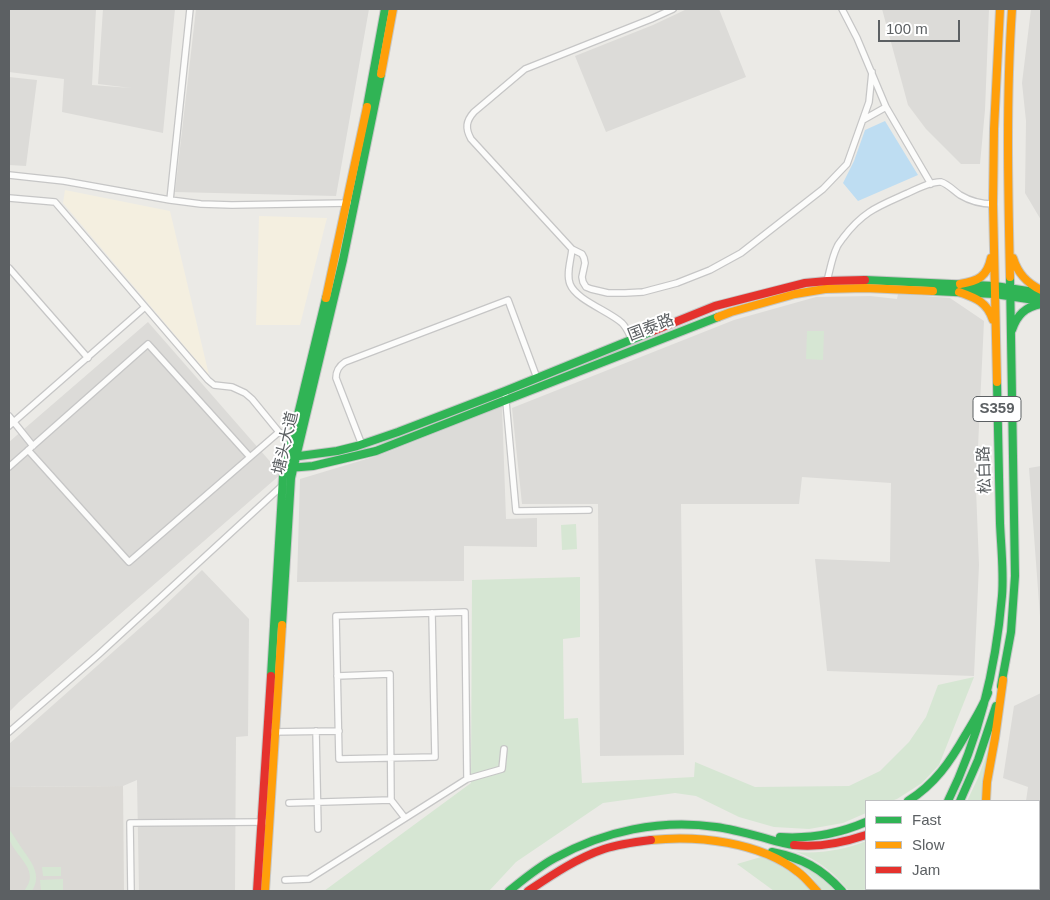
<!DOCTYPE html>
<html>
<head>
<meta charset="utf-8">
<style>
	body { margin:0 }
	#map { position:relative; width:1050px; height:900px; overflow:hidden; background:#ebeae6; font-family:Arial,sans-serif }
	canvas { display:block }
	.frame { position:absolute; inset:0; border:10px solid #5c6063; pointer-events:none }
	.legend { position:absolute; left:865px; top:800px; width:175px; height:90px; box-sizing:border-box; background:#fff; border:1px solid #bebfc1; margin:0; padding:6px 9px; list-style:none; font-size:15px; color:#5c6063 }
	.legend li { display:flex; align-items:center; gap:10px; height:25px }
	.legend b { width:25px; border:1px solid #bebfc1 }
	.scale { position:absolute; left:878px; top:20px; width:82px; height:22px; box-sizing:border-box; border:2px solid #5c6063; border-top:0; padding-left:6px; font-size:15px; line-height:18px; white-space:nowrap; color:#5c6063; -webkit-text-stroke:4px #fff; paint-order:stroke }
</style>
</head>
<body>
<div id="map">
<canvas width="1050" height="900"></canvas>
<div class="frame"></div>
<ul class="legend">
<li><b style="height:6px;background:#30b455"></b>Fast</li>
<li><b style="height:6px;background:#ff9f0a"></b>Slow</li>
<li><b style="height:6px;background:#e5322d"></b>Jam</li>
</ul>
<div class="scale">100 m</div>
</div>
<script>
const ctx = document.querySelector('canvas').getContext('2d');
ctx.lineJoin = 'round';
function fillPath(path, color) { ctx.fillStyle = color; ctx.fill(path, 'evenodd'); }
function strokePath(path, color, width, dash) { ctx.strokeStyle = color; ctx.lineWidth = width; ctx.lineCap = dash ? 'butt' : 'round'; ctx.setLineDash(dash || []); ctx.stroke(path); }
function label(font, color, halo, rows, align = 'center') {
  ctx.font = font + ' Arial,"Noto Sans SC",sans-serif'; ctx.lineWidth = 4; ctx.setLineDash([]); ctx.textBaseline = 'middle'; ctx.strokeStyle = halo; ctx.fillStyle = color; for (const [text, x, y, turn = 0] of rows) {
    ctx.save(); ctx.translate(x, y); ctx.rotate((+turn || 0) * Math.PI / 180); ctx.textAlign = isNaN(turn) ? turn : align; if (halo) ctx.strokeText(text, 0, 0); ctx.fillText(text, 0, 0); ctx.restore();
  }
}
const commercial = new Path2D(`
	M65,190L170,211L209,375L63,203Z
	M259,216L327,218L300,325H256Z`);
const industrial = new Path2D(`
	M9,9H96L92,85L131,88L98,84L103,9H175L163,133L62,112L64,79L9,72Z
	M196,9H369L336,196L175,192Z
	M687,9H719L746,77L606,132L575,56L653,25Z
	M882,9H989L985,110L980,164H961L926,129L908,105Z
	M1031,9H1041V220L1025,193L1026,121L1022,83Z
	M9,77L37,80L26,166L9,165Z
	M898,294L950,298L984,321L976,489L979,565L974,676L827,671L815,559L890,562L891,483L802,477L799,504H681L684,755L600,756L598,504H522L512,408L734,320L816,297L870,296L897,299Z
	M148,322L281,474L19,702L9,712V442Z
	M502,407L506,519L537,518V547L464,546V581L297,582L300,479L383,454Z
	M1041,466V630L1029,468Z
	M202,570L249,619L248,736L236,737L235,891H139L137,780L123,786L9,787V744L158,612Z
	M1041,693V891H1014V889H1039V801H1026L1028,787L1003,778L1014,706Z`);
const education = new Path2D(`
	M123,786L124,891H9V787Z`);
const green = new Path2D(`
	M807,331H824L823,360L806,359Z
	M576,524L577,549L562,550L561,525Z
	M580,577V637L563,639L564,719L578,718L582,783L694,777L695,762L755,787L849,786L880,771L909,742L926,717L938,685L974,677L939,765L922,783L897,799L891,801H866V813L843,823L809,829L774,827L739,817L696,796L675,793L603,803L516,862L489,891H324L471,783L472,580Z
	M992,739L982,801H967L978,778Z
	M9,829C14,836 18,843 23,850C32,863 42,875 32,891H24C41,871 17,858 10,841C8,838 9,833 9,829Z
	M866,841V889H895L894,891H849C834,873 818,859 796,852C820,854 844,850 866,841Z
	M761,857C781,864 797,876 811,891H774L737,864Z
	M795,863C811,868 824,879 835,891H823L810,875Z
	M42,867H61V876H43Z
	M63,879V891H41L40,880Z`);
const water = new Path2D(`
	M885,121L918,175L858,201L843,183L854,161L865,130Z`);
const street = new Path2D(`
	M842,9L857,38L886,107L931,184
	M863,120L886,107
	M9,175L64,181L170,200L201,204L232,205L349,203
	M9,198L55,202L208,380L214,385L232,387L245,393L252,399L279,432L296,438
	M170,200L190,9
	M572,249L582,254L584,258L585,263L582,277L583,282L586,287L591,289L608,293H625L643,292L677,283L710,270L741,253L823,189L847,164L869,102L872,72
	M9,268L88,358
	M827,281C830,270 832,257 837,247C838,244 841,241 843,238C863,211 879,206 908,193C916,189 932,181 941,182C948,184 954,191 960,195C970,201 982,204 993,204
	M632,340C629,334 627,328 622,323C609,311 576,300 570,284C566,274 571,260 572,249L471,139C465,128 466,121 474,112L525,69L651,19L673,9
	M505,391L516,511L589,510
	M9,416L33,446
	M9,426L145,307
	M362,445L336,378C336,370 339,366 345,362L508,300L537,378
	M28,450L129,562L279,432
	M9,467L148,344L250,457
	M432,613L435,757L339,759L336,616L465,612L467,779
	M337,676L390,674L391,800L405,818
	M316,731L318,829
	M9,732L98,655L284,484
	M271,732L339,731
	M289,803L391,800
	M285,880L309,879L467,779L502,769L504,749
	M131,891L130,823L265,822`);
const fast = new Path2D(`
	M367,107L385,9
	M865,280L995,286L1041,293
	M933,291L995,294L1041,301
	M1012,330C1017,315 1025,307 1041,304
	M292,457L337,451L357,446L398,432L505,391L653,331
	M289,468L313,466L376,451L718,317
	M282,625L291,478L343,260L381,74
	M271,676L283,477L326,298
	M1001,686L1011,632L1015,576L1010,277
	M908,801C935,784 950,762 966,734C974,721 982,708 988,693
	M948,801C980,736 996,667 1002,596C1004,572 1001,547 1000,523C999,476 998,429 997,382
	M960,801L978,760L996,706
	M780,837C811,839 838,834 866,822
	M772,852C802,858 821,868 842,891
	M509,891C524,879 538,867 555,858C604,831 660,819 716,827C731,829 746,833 761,837C772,840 782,844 794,845
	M900,891L902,889
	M911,891L913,889`);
const slow = new Path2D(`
	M381,74L393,9
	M1013,258C1018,274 1027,283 1041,290
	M1010,277C1008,188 1006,98 1012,9
	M960,284C978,281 987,277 991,258
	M959,292C976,298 987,302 993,320
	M326,298L367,107
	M718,317L731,312L795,294L825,289L865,288L933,291
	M997,382L993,204L994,129L1000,9
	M986,801L987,782L995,738L1003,680
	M651,840C698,835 760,842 798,872C805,877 811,885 817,891
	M1000,889V891
	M265,891L282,625`);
const jam = new Path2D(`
	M653,331L715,306L805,283L827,281L865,280
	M794,845C819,848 842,843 866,835
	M257,891L271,676
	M528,891C552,875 577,858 604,849C619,844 635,842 651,840
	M980,891L981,889`);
const shields = [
	[997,409,48]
];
const shieldNames = [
	["S359",997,409]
];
const streetNames = [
	["国泰路",651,328,-21],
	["塘头大道",286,443,-77],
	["松白路",985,470,-92]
];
fillPath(commercial, '#f4efe0');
fillPath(industrial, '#dcdbd8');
fillPath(education, '#dbd9d5');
fillPath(green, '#d6e6d3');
fillPath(water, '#beddf2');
strokePath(street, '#c6c6c6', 8);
strokePath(fast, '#c6c7c7', 10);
strokePath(slow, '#c6c7c7', 10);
strokePath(jam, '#c6c7c7', 10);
strokePath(street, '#fcfcfb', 5.5);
strokePath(fast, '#30b455', 8);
strokePath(slow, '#ff9f0a', 8);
strokePath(jam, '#e5322d', 8);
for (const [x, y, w] of shields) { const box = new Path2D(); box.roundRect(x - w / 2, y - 12.5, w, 25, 4); ctx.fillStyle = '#fff'; ctx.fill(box); strokePath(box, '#5c6063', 1); }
label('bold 15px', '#5c6063', null, shieldNames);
label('16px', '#5c6063', '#fff', streetNames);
</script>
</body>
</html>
